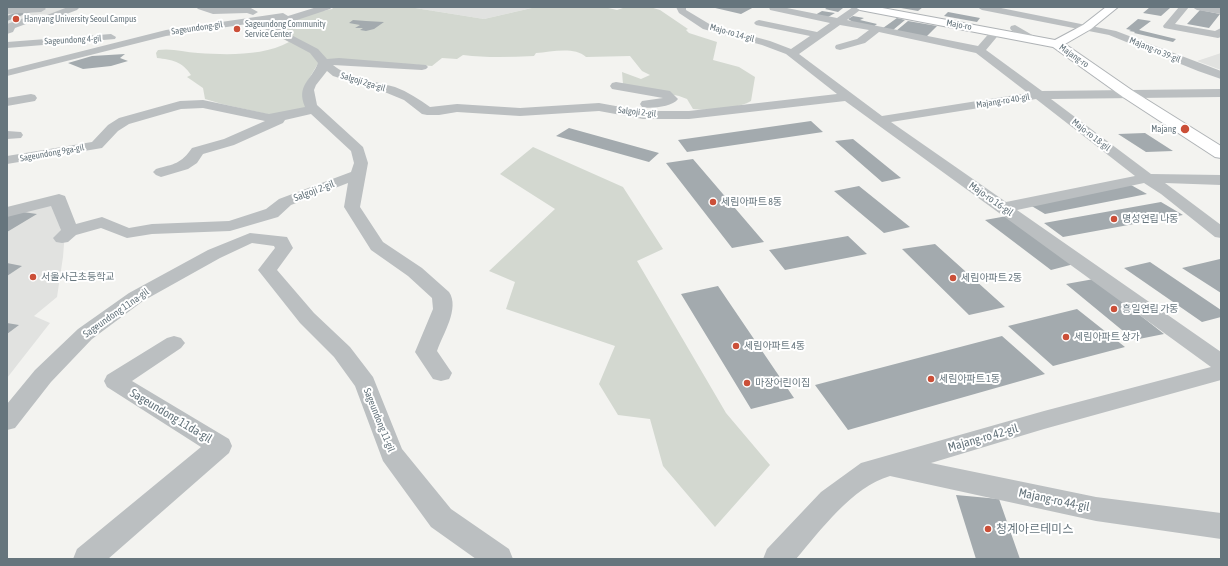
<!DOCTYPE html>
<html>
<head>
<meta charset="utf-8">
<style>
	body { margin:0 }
	#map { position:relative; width:1228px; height:566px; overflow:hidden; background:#f3f3f0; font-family:"Asap Condensed",sans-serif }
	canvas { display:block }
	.frame { position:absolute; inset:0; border:8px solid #66757d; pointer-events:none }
</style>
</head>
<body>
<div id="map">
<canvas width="1228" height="566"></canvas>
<div class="frame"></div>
</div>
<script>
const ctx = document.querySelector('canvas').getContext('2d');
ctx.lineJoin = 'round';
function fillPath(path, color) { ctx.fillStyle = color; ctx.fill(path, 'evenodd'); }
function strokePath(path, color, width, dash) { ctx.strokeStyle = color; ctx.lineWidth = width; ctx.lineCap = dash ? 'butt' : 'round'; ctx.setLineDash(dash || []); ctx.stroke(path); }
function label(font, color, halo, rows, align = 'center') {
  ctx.font = font + ' "Asap Condensed","Noto Sans KR",sans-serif'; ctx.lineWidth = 4; ctx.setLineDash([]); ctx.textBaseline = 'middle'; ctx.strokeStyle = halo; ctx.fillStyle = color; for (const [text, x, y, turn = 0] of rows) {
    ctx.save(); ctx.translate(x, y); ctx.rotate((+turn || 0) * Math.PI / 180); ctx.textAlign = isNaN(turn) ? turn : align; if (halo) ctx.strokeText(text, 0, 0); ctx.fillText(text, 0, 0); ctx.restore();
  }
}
const built = new Path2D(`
	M7,7H71L51,15L40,14L7,25Z
	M409,7H536L484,19Z
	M1221,53V70L1197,61Z
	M54,203L65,231L63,257L57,297L34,316L50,323L7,378V214Z`);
const green = new Path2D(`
	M334,7H409L484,19L536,7H604L617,10L626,7H650L660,10L688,29L686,30L689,33L717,42L713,60L739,67L755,77L751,101C737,109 708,111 693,109L687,99L679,96L623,84L622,72L641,79L650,75L642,71L630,56L586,57C574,46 551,52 536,53L534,56C510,57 487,58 463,55L457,59L442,58L432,66L339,59L319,62L304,87L306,106L303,109L276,116L222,104L205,99L203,88L187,77L191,75C182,61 172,60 157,58L156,53L158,50C172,48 184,52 198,53C227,55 264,56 289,42L267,31L264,26L270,22L332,9Z
	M533,147L623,187L663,249L637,261L726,413L770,465L715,527L663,466L650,419L618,415L599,384L615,346L506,309L515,282L489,271L555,209L500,174Z`);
const building = new Path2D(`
	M711,7H754L741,14Z
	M828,7H836L843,8L838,12L825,9Z
	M902,7H923L918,11L901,8Z
	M1150,7H1167L1170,8L1161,16L1143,13Z
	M1200,10L1220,14L1209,28L1187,24Z
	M20,11H33L7,21V16Z
	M822,11L835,13L828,17L815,15Z
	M948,12L980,18L977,22L944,16Z
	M853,16L864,18L860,20L877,24L873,27L853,22L848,19Z
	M897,18L905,20L893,30L883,28Z
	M1138,19L1151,21L1139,30L1176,39L1173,42L1134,33L1135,32L1129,31L1131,30L1126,29Z
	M353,20L366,21L384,22L374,29L366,31L360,30L363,28H355L360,25L349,23Z
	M908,21L937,26L926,37L896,31Z
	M125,54L120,58L128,61L111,66L83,69L68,63L92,56Z
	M811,121L823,132L687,152L678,140Z
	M569,128L659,153L649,162L556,136Z
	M1145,133L1173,151L1146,152L1118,134Z
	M853,139L901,178L882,182L835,141Z
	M693,159L764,242L732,248L666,163Z
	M1131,185L1147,194L1045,214L1030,205Z
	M859,186L910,227L884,233L834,191Z
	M1161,202L1183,215L1063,237L1044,223Z
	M16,211L37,214L7,232V216Z
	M1007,216L1074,264L1051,270L985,220Z
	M848,236L867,254L785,270L769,250Z
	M935,244L1005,307L969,315L902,249Z
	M1220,259L1221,293L1182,268Z
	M1150,262L1221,310V317L1202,322L1124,268Z
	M7,263L22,266L7,276Z
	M1094,279L1164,334L1134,340L1066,284Z
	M718,286L794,398L751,409L681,294Z
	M1077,309L1125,347L1053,366L1008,326Z
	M7,323L19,325L7,334Z
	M1002,336L1045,374L848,430L815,385Z
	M956,495L999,499L1020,559H976Z`);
const minor = new Path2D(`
	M44,7L46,9L41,12L7,14V8Z
	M68,7L79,8L77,10L51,20L34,21L15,28L13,32L7,34V24L33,15H47Z
	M196,7H249L258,12L253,15L247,13L213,14L198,9Z
	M317,7H332L330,9L276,27L318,49L327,59L339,58L426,65L428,67L426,69L422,70L333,65C350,79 375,81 395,87C408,92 419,99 430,107L457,104L520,108L599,103L643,111H689L837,94L786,54L762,45L703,29L679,13L676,7H686V10L711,25L770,41L791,49L810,36L756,25L754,23L756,21L759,20L817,32L830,23L770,10L769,7H782L837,18L853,7H864L847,20L978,46L992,30L996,29L1001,32L986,50L1042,91L1221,89V97L1051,99L1151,174L1221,175V185L1165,183L1221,225V238L1215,237L1161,194L1144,183L1017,210L1221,352V380L1044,429L931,463L1096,497L1221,513V539L1096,521L890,476C852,487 821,530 796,559H763L767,549L821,492L861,463L1044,411L1211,367L845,101L689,119H643L599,111L520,116L457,112L439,115H427L422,114L404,100L387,93L333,76L327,71L316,85L314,90L317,105L363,147L368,163L360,207L383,242L422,268L449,292C460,308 443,334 437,351L452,373L449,379L441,381L433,379L415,352L433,309L432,298L408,276L371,250L344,207L348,183L291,205L278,217L230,231L152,234L127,238L101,228L76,235L68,242L62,243L56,242L53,238L61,230L51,206L7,217V207L59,194L65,196L76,224L102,217L129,228L152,224L229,221L266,209L279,199L351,172L354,163L351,151L311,114L285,120L283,123L234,145L203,154L197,163L188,169L161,177L156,175L153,172L156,169C174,164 181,164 192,148L224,139L265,121L203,108L181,109L129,124L118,131L102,148L7,164V156L92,142L108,125L119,118L180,101L203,100L269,114L305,107C296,85 311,81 318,63L310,53L265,29L264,27L274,20L166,36L7,76V70L166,30L283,13L288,16ZM840,25L869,30L857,39L836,45L835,47L836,49L840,50L865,43L879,32L976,53L1028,93L882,116L799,54ZM1036,99L1135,176L1006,202L891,122Z
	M977,7H996L1116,31L1221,71V79L1198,71L1109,35L982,10Z
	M1179,7H1189L1175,24L1215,31L1221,28V37L1218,38L1164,28L1163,26Z
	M1192,7L1221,8V14L1197,10Z
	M1015,25L1034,36L1035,38L1034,40H1026L1011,30L1010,28L1011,26Z
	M111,34L116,37L115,39L7,48V42Z
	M616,82L670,91L678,99C672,107 650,109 642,107L640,104L642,101L663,98L612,89L610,86L612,83Z
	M31,94L35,95L37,98L35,101L7,106V98Z
	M7,131L21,132L23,135L21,138L7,139Z
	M250,233L287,237L293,248L277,270L314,313L350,347L373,377L402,449L451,509L509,549L513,559H476L431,527L383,461L355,386L334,357L300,323L258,270L275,248L274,246L252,243L220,258L143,301L92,339L51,382L15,428L7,430V404L35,370L78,329L129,293L208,250Z
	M174,336L181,338L185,343L181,348L132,381L229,439L232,446L229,453L108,559H73L77,549L201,447L107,387L104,381L107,375L167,338Z`);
const major = new Path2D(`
	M855,7H877L1055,40L1083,25L1106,7H1118L1091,29L1065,44L1133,91L1221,146V158L1215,157L1123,97L1053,47L860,10Z`);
const markers = [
	[16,19,4,"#cb4f38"],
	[237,29,4,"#cb4f38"],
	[1185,129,5,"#cb4f38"],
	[713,202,4,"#cb4f38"],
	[1114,219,4,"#cb4f38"],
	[33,277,4,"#cb4f38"],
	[953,278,4,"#cb4f38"],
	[1114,309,4,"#cb4f38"],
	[1066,337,4,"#cb4f38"],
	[736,346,4,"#cb4f38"],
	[931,379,4,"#cb4f38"],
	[747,383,4,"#cb4f38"],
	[988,529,4,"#cb4f38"]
];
const farPoinames = [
	["Hanyang University Seoul Campus",24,19],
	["Sageundong Community",245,24],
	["Service Center",245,34],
	["Majang",1176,129,"right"]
];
const farStreetnames = [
	["Majo-ro",959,25,10],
	["Sageundong-gil",197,28,-8],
	["Majo-ro 14-gil",732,33,16],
	["Sageundong 4-gil",73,40,-3],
	["Majang-ro 39-gil",1155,50,22],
	["Majang-ro",1074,56,35],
	["Salgoji 2ga-gil",363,82,17],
	["Majang-ro 40-gil",1003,101,-9],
	["Salgoji 2-gil",637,112,6],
	["Majo-ro 18-gil",1091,135,38],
	["Sageundong 9ga-gil",52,153,-10]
];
const streetNames = [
	["Salgoji 2-gil",314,191,-21],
	["Majo-ro 16-gil",991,199,35],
	["Sageundong 11na-gil",116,313,-35],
	["Sageundong 11-gil",379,420,68]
];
const poiNames = [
	["세림아파트 8동",721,202],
	["명성연립 나동",1122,219],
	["서울사근초등학교",41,277],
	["세림아파트 2동",961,278],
	["흥일연립 가동",1122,309],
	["세림아파트 상가",1074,337],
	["세림아파트 4동",744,346],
	["세림아파트 1동",939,379],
	["마장어린이집",755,383]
];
const nearStreetnames = [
	["Sageundong 11da-gil",171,416,31],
	["Majang-ro 42-gil",983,438,-16],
	["Majang-ro 44-gil",1054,500,12]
];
const nearPoinames = [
	["청계아르테미스",996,529]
];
fillPath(built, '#e1e2e0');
fillPath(green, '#d3d8d0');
fillPath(building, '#a3aaae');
strokePath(major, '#afb3b6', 2);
fillPath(minor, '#bbbfc1');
fillPath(major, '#fff');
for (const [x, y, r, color] of markers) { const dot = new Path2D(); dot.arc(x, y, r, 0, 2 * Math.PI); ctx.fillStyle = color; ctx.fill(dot); strokePath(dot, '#fff', 1.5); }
label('9px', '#66757d', '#fff', farPoinames, 'left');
label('9px', '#66757d', '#fff', farStreetnames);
label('10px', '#66757d', '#fff', streetNames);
label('10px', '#66757d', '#fff', poiNames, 'left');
label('12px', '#66757d', '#fff', nearStreetnames);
label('12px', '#66757d', '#fff', nearPoinames, 'left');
</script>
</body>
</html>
